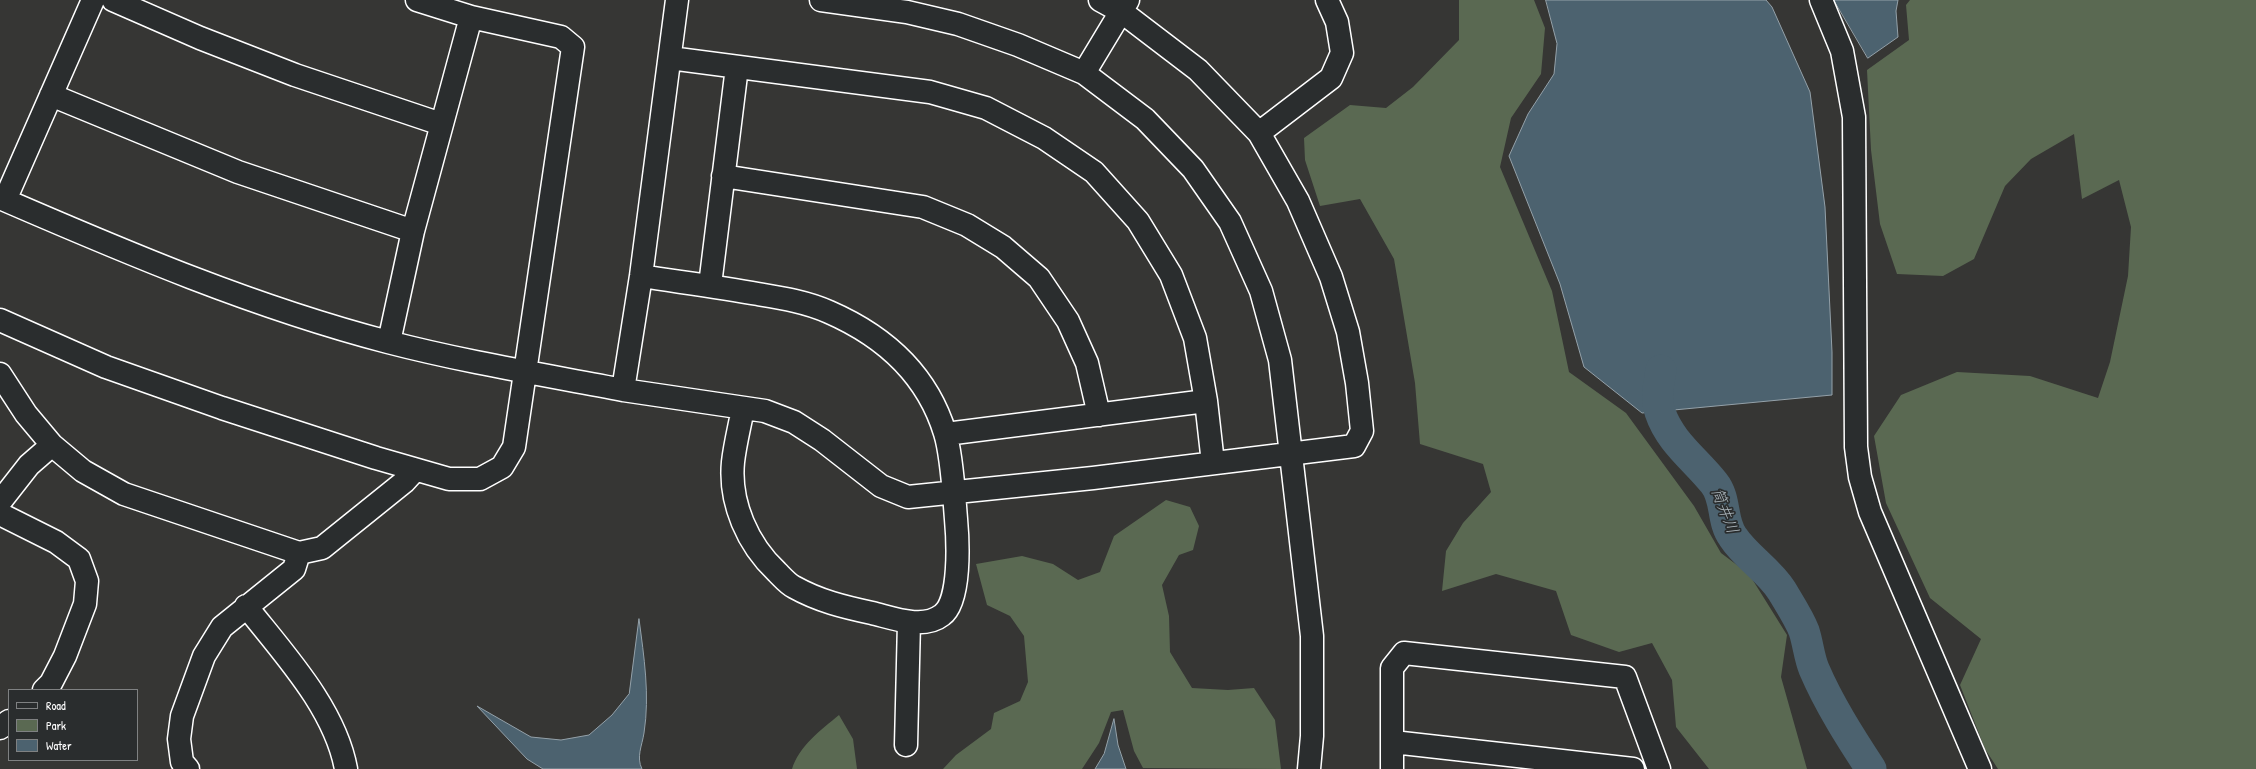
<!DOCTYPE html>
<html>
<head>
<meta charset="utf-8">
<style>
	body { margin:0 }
	#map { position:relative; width:2256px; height:769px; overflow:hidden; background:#363634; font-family:"Patrick Hand",sans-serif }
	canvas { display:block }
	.legend { position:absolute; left:8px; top:689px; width:130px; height:72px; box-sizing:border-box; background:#2a2d2e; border:1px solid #7f8182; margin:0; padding:5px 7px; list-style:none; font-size:12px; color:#fff }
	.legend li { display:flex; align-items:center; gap:8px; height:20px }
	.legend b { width:20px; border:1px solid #7f8182 }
</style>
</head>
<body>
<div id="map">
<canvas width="2256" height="769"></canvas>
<ul class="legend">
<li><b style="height:5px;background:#2a2d2e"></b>Road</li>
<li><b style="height:11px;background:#5a6952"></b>Park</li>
<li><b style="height:11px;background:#4c626f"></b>Water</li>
</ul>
</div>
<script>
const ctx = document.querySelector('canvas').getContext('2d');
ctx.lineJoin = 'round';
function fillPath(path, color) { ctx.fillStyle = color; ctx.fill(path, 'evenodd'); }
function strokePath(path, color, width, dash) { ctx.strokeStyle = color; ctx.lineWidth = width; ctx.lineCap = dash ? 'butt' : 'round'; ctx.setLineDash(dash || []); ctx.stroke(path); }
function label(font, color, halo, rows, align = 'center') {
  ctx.font = font + ' "Patrick Hand","Klee One",sans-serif'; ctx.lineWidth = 3.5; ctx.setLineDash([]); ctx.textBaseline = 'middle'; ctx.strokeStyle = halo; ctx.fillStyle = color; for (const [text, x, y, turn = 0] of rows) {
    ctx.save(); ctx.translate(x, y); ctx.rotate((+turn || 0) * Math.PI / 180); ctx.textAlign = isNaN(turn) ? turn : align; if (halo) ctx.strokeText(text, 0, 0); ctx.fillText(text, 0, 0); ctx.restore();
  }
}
const green = new Path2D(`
	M1459,0H1534L1545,28L1541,74L1511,118L1500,167L1552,291L1569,372L1626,413L1694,506L1721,553L1749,574L1787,635L1781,677L1807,769H1709L1676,727L1672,680L1652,643L1619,652L1571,635L1556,591L1496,574L1442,591L1446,551L1463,523L1491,492L1483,464L1420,444L1415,383L1394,259L1360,199L1320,206L1305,160L1304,138L1350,105L1386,108L1413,87L1459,40Z
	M1910,0H2256V769H1998L1985,749L1960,685L1981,639L1930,598L1886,503L1874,436L1901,395L1957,372L2030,376L2098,398L2110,362L2128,276L2131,227L2119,180L2082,199L2074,134L2031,159L2005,186L1974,259L1943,276L1897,274L1880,224L1871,150L1867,70L1909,40L1906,5Z
	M1166,500L1190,507L1199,526L1193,550L1179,555L1162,585L1169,616L1170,652L1192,688L1228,690L1254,688L1275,720L1281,769L1143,768L1134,751L1123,710L1111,712L1099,743L1082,769H943L956,755L991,729L994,713L1020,701L1028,682L1024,636L1010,616L987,605L976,564L1022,556L1053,564L1078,580L1100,572L1114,536Z
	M839,715L853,739L857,769H792C799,746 821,730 839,715Z`);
const water = new Path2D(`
	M1546,0H1766L1772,7L1810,92L1825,207L1832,352V395L1642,413L1584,367L1560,284L1509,156L1528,114L1554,74L1557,44Z
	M1834,0H1898L1896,11L1898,37L1868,58Z
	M639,619C644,657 650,695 644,733C642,746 636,757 642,769H543L527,759L477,706L531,737L561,740L589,735L612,715L629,694Z
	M1114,719L1118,745L1126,769H1095L1104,754Z`);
const river = new Path2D(`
	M1661,370C1659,384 1655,397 1660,412C1670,442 1695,459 1714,483C1727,499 1721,521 1733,537C1746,557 1769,570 1782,591C1789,603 1799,618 1804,631C1808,643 1809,657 1814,669C1829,704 1850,737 1871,769`);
const minor = new Path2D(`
	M113,0L200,38L295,75L441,124
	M677,0L641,276L623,390L765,411L794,422L822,440L881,486L908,497L1093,478L1354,446L1362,431L1357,383L1348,332L1331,277L1298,201L1259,133L1198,70L1122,12L1100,0
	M821,0L907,12L958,24L1018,45L1084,73L1145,119L1193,169L1230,222L1261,291L1280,360L1312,636V736L1309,769
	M1821,0L1842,51L1854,117L1856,447L1860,477L1870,512L1980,769
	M670,58L930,92L986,108L1044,138L1094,172L1138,221L1171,275L1195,338L1206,401L1213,463
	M1084,73L1128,0
	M51,95L238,172L413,231
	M1259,133L1331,78L1342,53L1337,22L1327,0
	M723,176L923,207L967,225L1003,247L1039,278L1068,321L1087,363L1099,415
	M0,198C127,253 254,307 388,342C465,362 545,375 623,390
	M5,200L93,0
	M641,276C680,282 719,287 758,294C782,298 807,302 829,312C884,336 927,374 945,433C952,455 954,495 956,519C958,541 961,601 942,615C923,630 893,618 872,613C844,607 819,601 794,587C788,584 782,577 777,572C748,545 729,503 733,462C735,444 740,425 743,408
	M710,285L737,67
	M0,320L106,367L222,408L376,458L449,479H480L502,467L514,447L573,47L561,37L471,17L417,0
	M389,342L413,231L471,17
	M0,374L26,414L52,445L83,471L124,494L299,553L322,548L404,482L415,470
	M946,434L1206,401
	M0,502L29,465L52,445
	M0,514L56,542L79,559L87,581L85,604L65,656L51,683L44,690
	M246,606C283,653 335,708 346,769
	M0,728L9,721
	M1393,742L1633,769
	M906,745L909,622
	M188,769L182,762L179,739L182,716L204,656L222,627L294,569L299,553
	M1392,769V668L1404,653L1625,677L1659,769`);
const waterNames = [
	["筒井川",1724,511,69]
];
fillPath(green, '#5a6952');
fillPath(water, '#4c626f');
strokePath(water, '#94a1a9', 1);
strokePath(river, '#4c626f', 31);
strokePath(minor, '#fff', 25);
strokePath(minor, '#2a2d2e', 22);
label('italic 16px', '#aeb8be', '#2a2d2e', waterNames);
</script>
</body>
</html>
